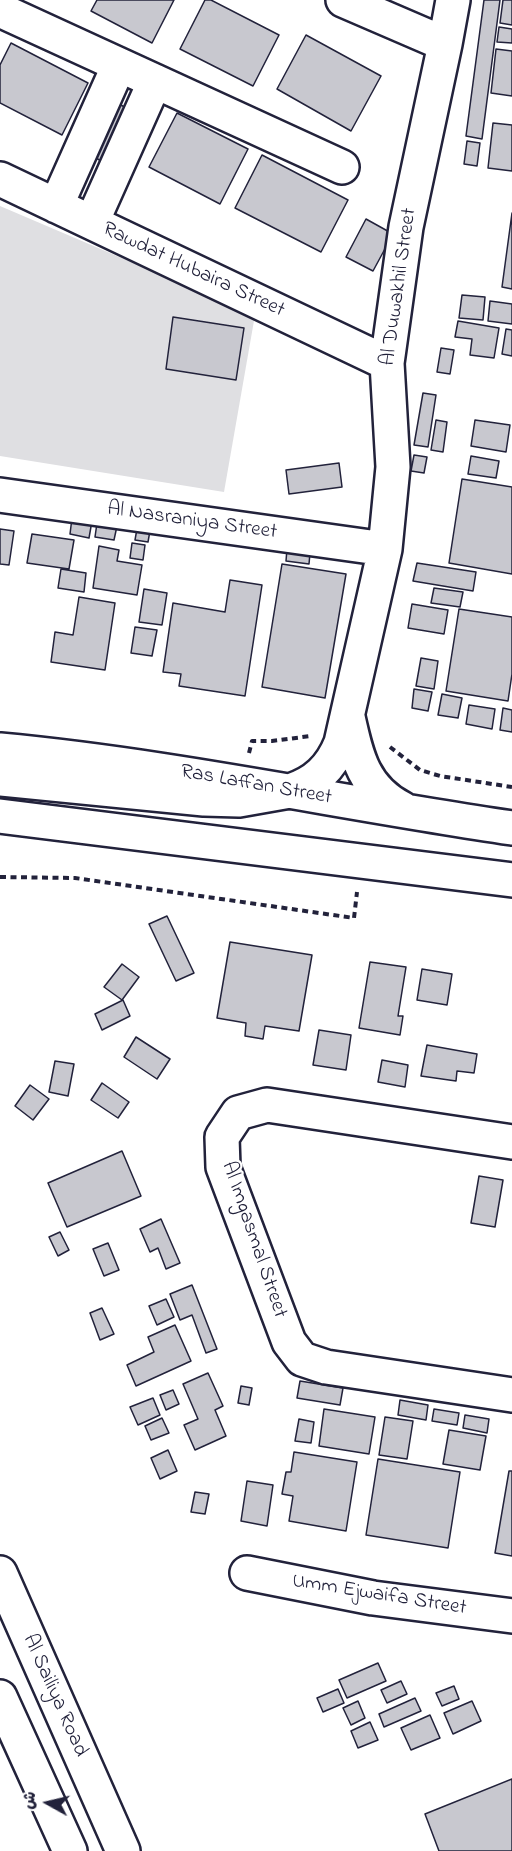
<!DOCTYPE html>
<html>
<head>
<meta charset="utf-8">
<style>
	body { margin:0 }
	#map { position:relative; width:512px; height:1851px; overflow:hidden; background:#fff; font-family:"Indie Flower","Playpen Sans Arabic",sans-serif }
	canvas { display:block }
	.north { position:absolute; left:18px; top:1773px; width:60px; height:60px; -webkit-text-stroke:4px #fff; paint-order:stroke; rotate:278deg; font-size:16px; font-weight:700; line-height:24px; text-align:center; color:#22223b }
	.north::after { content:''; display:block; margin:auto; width:21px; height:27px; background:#22223b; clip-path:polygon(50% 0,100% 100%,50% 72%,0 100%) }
</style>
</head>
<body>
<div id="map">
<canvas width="512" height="1851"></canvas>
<div class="north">ش</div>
</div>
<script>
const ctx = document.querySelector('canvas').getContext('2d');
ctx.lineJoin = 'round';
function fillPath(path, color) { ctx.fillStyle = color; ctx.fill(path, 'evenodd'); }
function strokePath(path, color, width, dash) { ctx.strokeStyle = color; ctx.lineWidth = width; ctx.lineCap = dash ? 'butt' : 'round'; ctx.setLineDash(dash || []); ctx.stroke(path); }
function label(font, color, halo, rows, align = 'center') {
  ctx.font = font + ' "Indie Flower",sans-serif'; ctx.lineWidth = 4.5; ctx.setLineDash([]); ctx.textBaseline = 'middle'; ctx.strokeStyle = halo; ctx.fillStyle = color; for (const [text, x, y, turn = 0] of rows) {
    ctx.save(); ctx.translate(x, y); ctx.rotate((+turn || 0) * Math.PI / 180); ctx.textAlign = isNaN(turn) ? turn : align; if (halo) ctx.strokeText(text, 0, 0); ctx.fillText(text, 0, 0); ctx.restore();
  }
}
const green = new Path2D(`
	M0,206L255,315L224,492L0,456Z`);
const building = new Path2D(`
	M97,0H174L152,43L91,11Z
	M205,0H211L279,35L253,86L180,49Z
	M484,0H500L482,139L466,136Z
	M503,0H512V25L500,23Z
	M499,27L512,29V43L497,42Z
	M306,35L381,76L351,131L277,89Z
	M11,43L88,83L62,135L0,103V65Z
	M496,49L512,51V96L491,93Z
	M117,103L136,113L109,165L90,155Z
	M177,113L248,149L220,204L149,167Z
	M493,123L512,125V171L488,168Z
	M467,141L480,143L477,166L464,164Z
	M262,155L348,200L321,252L235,208Z
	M512,213V289L502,287Z
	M366,219L393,234L373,271L346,257Z
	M462,295L485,297L483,320L459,318Z
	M490,301L512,304V324L488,321Z
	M173,317L244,328L236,380L166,369Z
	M458,321L499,328L494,358L470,355L472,339L455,337Z
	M506,329L512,330V356L502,354Z
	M441,348L454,350L450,374L437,372Z
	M423,393L436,395L428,447L414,445Z
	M436,420L447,422L443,452L431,450Z
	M475,420L510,425L506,452L471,446Z
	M414,455L427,457L424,473L411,471Z
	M471,456L499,461L496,478L468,474Z
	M339,463L342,487L289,494L286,470Z
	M462,479L512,487V574L449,563Z
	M72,518L92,521L89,538L70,534Z
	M97,523L117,526L114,540L95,537Z
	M138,523L151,525L148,542L135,540Z
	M0,529L14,531L9,565L0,564Z
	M32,534L74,540L69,569L27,563Z
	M132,543L145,545L143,560L130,558Z
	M99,546L119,550L117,561L142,565L137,595L93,588Z
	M287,549L310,553L309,564L286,561Z
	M417,563L476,572L473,591L413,581Z
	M282,564L346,574L325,698L262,687Z
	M61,569L86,573L84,592L58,588Z
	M230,580L262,585L245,696L179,686L181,674L163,672L173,603L225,612Z
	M434,588L463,592L460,607L431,603Z
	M144,589L167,593L162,625L139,622Z
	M79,597L115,603L105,670L51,662L55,632L73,635Z
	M412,604L448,610L444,634L408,628Z
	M459,609L512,617V674L508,701L446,691Z
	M135,627L157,630L152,656L131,653Z
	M421,658L438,661L434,689L416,686Z
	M414,689L432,692L428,711L412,708Z
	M442,694L462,698L458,718L438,715Z
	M469,705L495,709L492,729L466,724Z
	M503,708L512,710V732L500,730Z
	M167,916L194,973L176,981L149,924Z
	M230,942L312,955L299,1031L265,1026L263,1039L245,1036L246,1023L217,1018Z
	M370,962L406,967L398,1016H403L400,1035L359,1028Z
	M122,964L139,977L122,1000L104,987Z
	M422,969L452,974L447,1005L417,1000Z
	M123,1000L130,1016L102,1030L95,1014Z
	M319,1030L351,1035L346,1070L313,1065Z
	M136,1037L170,1059L157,1079L124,1057Z
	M427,1045L477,1054L474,1073L457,1071L456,1081L421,1076Z
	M382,1060L408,1065L405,1087L378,1082Z
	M55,1061L74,1064L68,1096L49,1092Z
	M102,1083L129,1102L118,1118L91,1100Z
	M30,1085L49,1099L33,1120L15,1106Z
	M122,1151L141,1196L67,1227L48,1183Z
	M479,1176L503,1180L495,1227L471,1223Z
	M161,1219L180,1263L166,1269L158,1248L150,1252L140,1229Z
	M60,1232L69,1250L58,1256L49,1237Z
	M108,1243L119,1270L104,1276L93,1249Z
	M192,1285L217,1349L206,1353L192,1315L180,1320L170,1294Z
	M166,1299L174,1317L157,1325L149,1306Z
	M102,1308L114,1334L100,1340L90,1313Z
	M175,1325L191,1361L136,1386L127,1365L154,1352L148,1337Z
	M208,1373L223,1406L215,1410L226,1436L195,1450L184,1425L198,1419L183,1384Z
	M300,1381L343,1388L340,1405L297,1398Z
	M241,1386L252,1388L249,1405L238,1403Z
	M173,1390L179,1404L166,1410L160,1395Z
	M153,1398L160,1415L138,1425L130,1407Z
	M400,1400L428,1405L426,1420L398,1415Z
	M324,1409L375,1417L369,1454L319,1446Z
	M434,1409L459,1413L457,1425L432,1421Z
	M465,1415L489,1419L487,1433L463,1428Z
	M385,1417L413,1421L407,1459L379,1455Z
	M162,1418L169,1433L151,1440L145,1426Z
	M299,1419L314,1422L311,1443L295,1441Z
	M449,1430L486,1436L480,1470L443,1464Z
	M168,1450L177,1471L160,1479L151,1458Z
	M294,1452L357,1462L346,1531L289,1521L293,1496L282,1494L286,1472H291Z
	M378,1459L460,1472L448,1548L366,1535Z
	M509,1471H512V1556L495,1553Z
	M247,1481L273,1485L267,1526L241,1521Z
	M195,1492L209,1494L205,1514L191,1512Z
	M378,1663L386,1681L347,1698L339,1680Z
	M401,1681L407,1694L387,1703L381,1690Z
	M454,1686L459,1699L442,1706L436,1693Z
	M338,1689L344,1703L323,1712L317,1698Z
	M415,1698L421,1711L384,1727L379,1714Z
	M358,1701L365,1718L351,1725L343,1708Z
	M472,1701L481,1721L453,1734L444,1713Z
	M430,1715L440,1738L411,1750L401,1728Z
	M370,1722L378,1740L358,1748L351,1731Z
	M512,1779V1851H439L425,1814Z`);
const path = new Path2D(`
	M390,747L420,770L440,776L512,787
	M249,753L252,741H272L311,736
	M0,877L75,878L354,918L357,892`);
const minor = new Path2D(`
	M343,0L445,44
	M0,10L342,167
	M0,179L387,363
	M56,206L119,65
	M92,222L155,81
	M0,495L385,549
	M348,717C357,758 364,789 403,809
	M0,750C172,766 341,803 512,828
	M290,791C315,783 331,768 341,743L385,549L393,467L387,363L406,227L445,44L453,0
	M0,816L512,880
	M512,1142L267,1105L238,1113L222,1137L223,1167L289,1342L302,1359L326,1367L512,1395
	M247,1573L373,1598L512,1616`);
const major = new Path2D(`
	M0,779L204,799L239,800L290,791
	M0,1573L123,1851
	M0,1697L70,1851`);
const streetNames = [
	["Rawdat Hubaira Street",193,271,25],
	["Al Duwakhil Street",400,287,-82],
	["Al Nasraniya Street",192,522,8],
	["Ras Laffan Street",256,786,10],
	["Al Imgasmal Street",253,1240,71],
	["Umm Ejwaifa Street",379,1596,9],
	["Al Sailiya Road",54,1696,66]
];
fillPath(green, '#dfdfe2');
fillPath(building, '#c8c8cf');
strokePath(building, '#22223b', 1.5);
strokePath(minor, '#22223b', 38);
strokePath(major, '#22223b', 38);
strokePath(path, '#22223b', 4, [6, 4.5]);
strokePath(minor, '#fff', 33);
strokePath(major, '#fff', 33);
label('21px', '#22223b', '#fff', streetNames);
</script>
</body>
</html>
